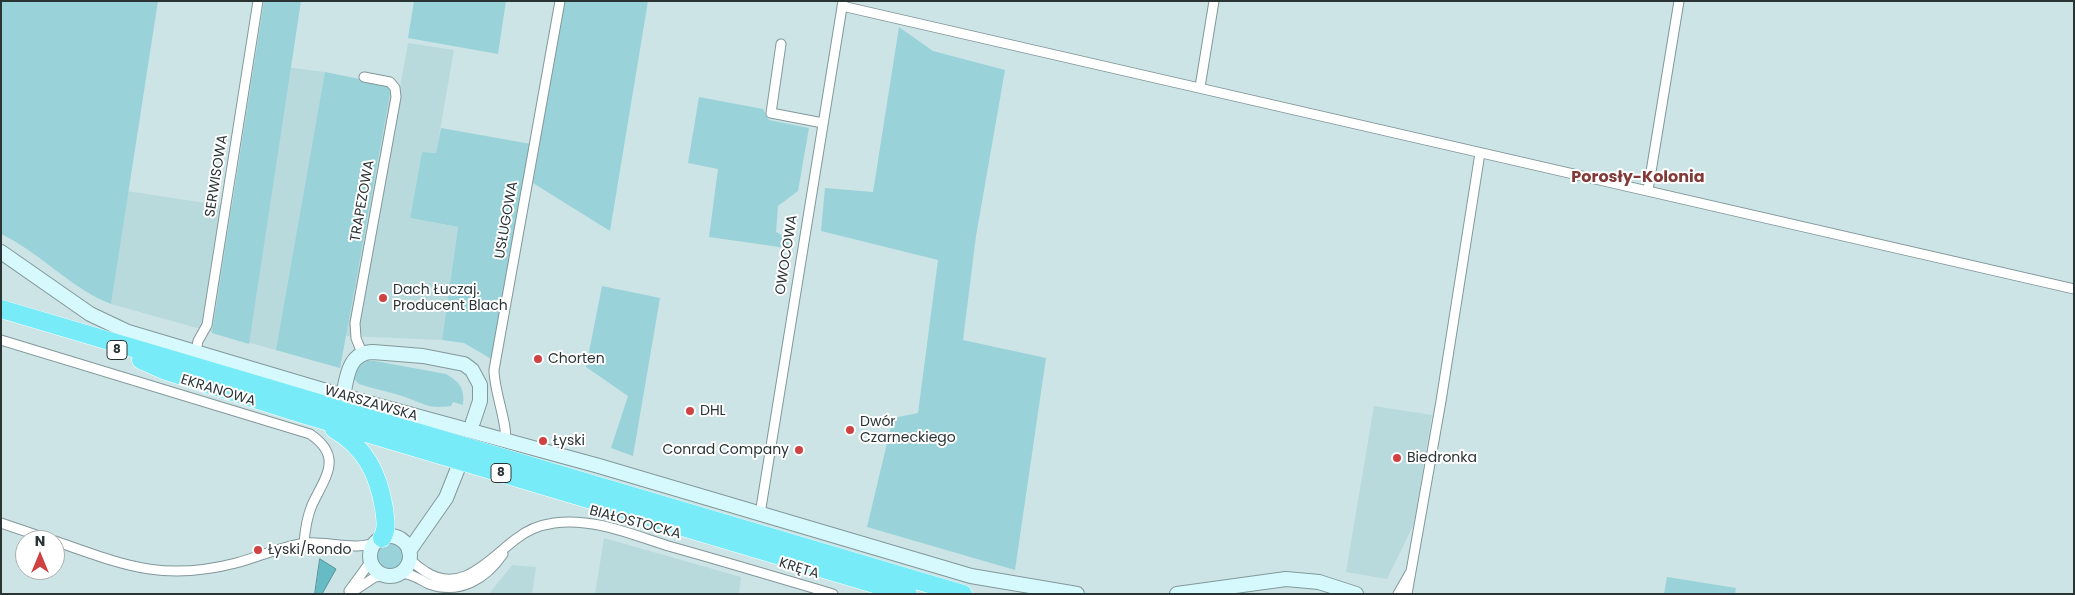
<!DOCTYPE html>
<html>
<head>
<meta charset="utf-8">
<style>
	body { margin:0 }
	#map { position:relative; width:2075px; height:595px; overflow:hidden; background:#cce4e6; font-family:Poppins,sans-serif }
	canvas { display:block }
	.frame { position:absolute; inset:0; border:2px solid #2b3435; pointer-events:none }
	.north { position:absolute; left:15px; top:530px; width:50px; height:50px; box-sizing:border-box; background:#fff; border:1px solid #aaaeae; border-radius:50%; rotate:0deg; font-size:14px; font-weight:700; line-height:20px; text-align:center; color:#2b3435 }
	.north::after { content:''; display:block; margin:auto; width:18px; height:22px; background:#d04142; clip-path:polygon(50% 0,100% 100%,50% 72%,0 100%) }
</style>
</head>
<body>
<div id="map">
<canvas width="2075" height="595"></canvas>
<div class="frame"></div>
<div class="north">N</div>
</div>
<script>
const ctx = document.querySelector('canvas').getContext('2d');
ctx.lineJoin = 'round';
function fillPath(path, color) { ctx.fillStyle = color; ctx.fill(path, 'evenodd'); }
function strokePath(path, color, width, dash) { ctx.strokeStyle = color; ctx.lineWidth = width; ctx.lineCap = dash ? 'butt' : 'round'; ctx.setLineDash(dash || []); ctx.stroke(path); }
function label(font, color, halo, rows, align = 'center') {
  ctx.font = font + ' Poppins,sans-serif'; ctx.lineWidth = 4; ctx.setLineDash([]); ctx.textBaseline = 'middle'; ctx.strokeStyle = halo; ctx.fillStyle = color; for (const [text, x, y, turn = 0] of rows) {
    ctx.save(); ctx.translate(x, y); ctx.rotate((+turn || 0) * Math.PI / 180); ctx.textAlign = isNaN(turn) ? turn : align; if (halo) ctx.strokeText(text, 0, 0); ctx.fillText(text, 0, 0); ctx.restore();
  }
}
const built = new Path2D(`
	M408,43L454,50L436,153L422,152L410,218L458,227L442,340L346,336L340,368L111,304L127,191L232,207L254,63L325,72L400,87Z
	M1374,406L1432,415L1414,524L1387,579L1346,572Z
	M604,538L741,577L739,594H595Z
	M512,565L536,567L532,594H489Z`);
const green = new Path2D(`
	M1,1H158L111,304C70,288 41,253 1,234Z
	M264,1H301L249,344L212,333Z
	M414,1H506L498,54L408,38Z
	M564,1H648L610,231L533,183Z
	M899,27L933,51L1005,70L976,236L963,340L1046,358L1015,570L867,527L893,418L918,413L938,260L821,231L825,188L873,192Z
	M325,72L388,85L390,93L340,368L276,350Z
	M699,97L763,109L769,120L809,128L798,191L778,206L776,232L794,241L793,249L709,237L718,169L688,163Z
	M441,128L531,144L493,360L464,343L442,340L458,227L410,218L422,152L436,153Z
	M602,286L660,298L633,456L611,448L628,396L586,367Z
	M364,361H375L446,374C460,382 465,389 463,405L453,402L451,406C428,409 425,404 405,397C390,392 374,389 359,384L355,380L356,371Z
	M376 556a14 14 0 1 1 28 0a14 14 0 1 1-28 0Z
	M1667,577L1736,588L1735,594H1664Z`);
const water = new Path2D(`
	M320,559L336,569L322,594H315Z`);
const street = new Path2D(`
	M842,6L2074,289
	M781,44L771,113L823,123
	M1200,87L1214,1
	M1648,190L1679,1
	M1,340L310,434C344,457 325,477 312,505C307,517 305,530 304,543
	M196,352L198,341L207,325L258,1
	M362,353L356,338L355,323L396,97L395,88L390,82L364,77
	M505,442C509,427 494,392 494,370L560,1
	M760,514L843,1
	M1,523L51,540
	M55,541C124,565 162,582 236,563C259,557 282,546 306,543C326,541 361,552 377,541
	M409,557C413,564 419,567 426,572C462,595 490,558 516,539C527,530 540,525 554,523C594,517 635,536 672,547C726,562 779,578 833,594
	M400,573C411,573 419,579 429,584C460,595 486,579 503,554
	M349,591L371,561
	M349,594L375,577L390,575
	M1398,594L1410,573
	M1407,594L1441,401L1480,153`);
const secondary = new Path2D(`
	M1,252L90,314L128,332L343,396L599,466L971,576L1077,594
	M343,396C347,376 349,352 373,352L423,356L464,364L472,370L480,385V401L473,422
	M370 556a20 20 0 1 1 40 0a20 20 0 1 1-40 0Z
	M409,551L446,498L458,468
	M1177,594L1286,579L1319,582L1356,594`);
const highway = new Path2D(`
	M1,309L963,594
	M141,360L166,371L302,414L908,594
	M334,429C365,447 378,473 384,508C385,519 388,528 382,538`);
const markers = [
	[383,298,5,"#d04142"],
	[538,359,5,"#d04142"],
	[690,411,5,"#d04142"],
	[850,430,5,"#d04142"],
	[543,441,5,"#d04142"],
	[799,450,5,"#d04142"],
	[1397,458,5,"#d04142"],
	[258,550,5,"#d04142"]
];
const shields = [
	[117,350,20],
	[501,473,20]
];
const shieldNames = [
	["8",117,350],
	["8",501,473]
];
const streetNames = [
	["SERWISOWA",217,176,-81],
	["TRAPEZOWA",363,201,-80],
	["USŁUGOWA",507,220,-80],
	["OWOCOWA",787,255,-81],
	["EKRANOWA",218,391,17],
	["WARSZAWSKA",371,404,16],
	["BIAŁOSTOCKA",635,523,15],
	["KRĘTA",799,569,17]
];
const poiNames = [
	["Dach Łuczaj.",393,290],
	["Producent Blach",393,306],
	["Chorten",548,359],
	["DHL",700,411],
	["Dwór",860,422],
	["Czarneckiego",860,438],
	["Łyski",553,441],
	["Conrad Company",789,450,"right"],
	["Biedronka",1407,458],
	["Łyski/Rondo",268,550]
];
const quarterNames = [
	["Porosły-Kolonia",1638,178]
];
fillPath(built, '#b9dadd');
fillPath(green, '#99d3d9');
fillPath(water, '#66bbc4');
strokePath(water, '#549299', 1);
strokePath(street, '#82989a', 11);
strokePath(secondary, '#82989a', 16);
strokePath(highway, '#fff', 19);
strokePath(street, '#fff', 9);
strokePath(secondary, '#d6f9fd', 14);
strokePath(highway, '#77ebf7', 18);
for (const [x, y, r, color] of markers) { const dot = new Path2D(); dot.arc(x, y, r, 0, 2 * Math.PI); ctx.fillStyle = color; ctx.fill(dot); strokePath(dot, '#fff', 2); }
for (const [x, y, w] of shields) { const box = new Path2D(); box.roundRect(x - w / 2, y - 9.5, w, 19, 4); ctx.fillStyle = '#fff'; ctx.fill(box); strokePath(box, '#2b3435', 1); }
label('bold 12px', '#2b3435', null, shieldNames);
label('14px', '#2b3435', '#fff', streetNames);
label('14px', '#2b3435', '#fff', poiNames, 'left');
label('bold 16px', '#833b39', '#fff', quarterNames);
</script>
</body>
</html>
